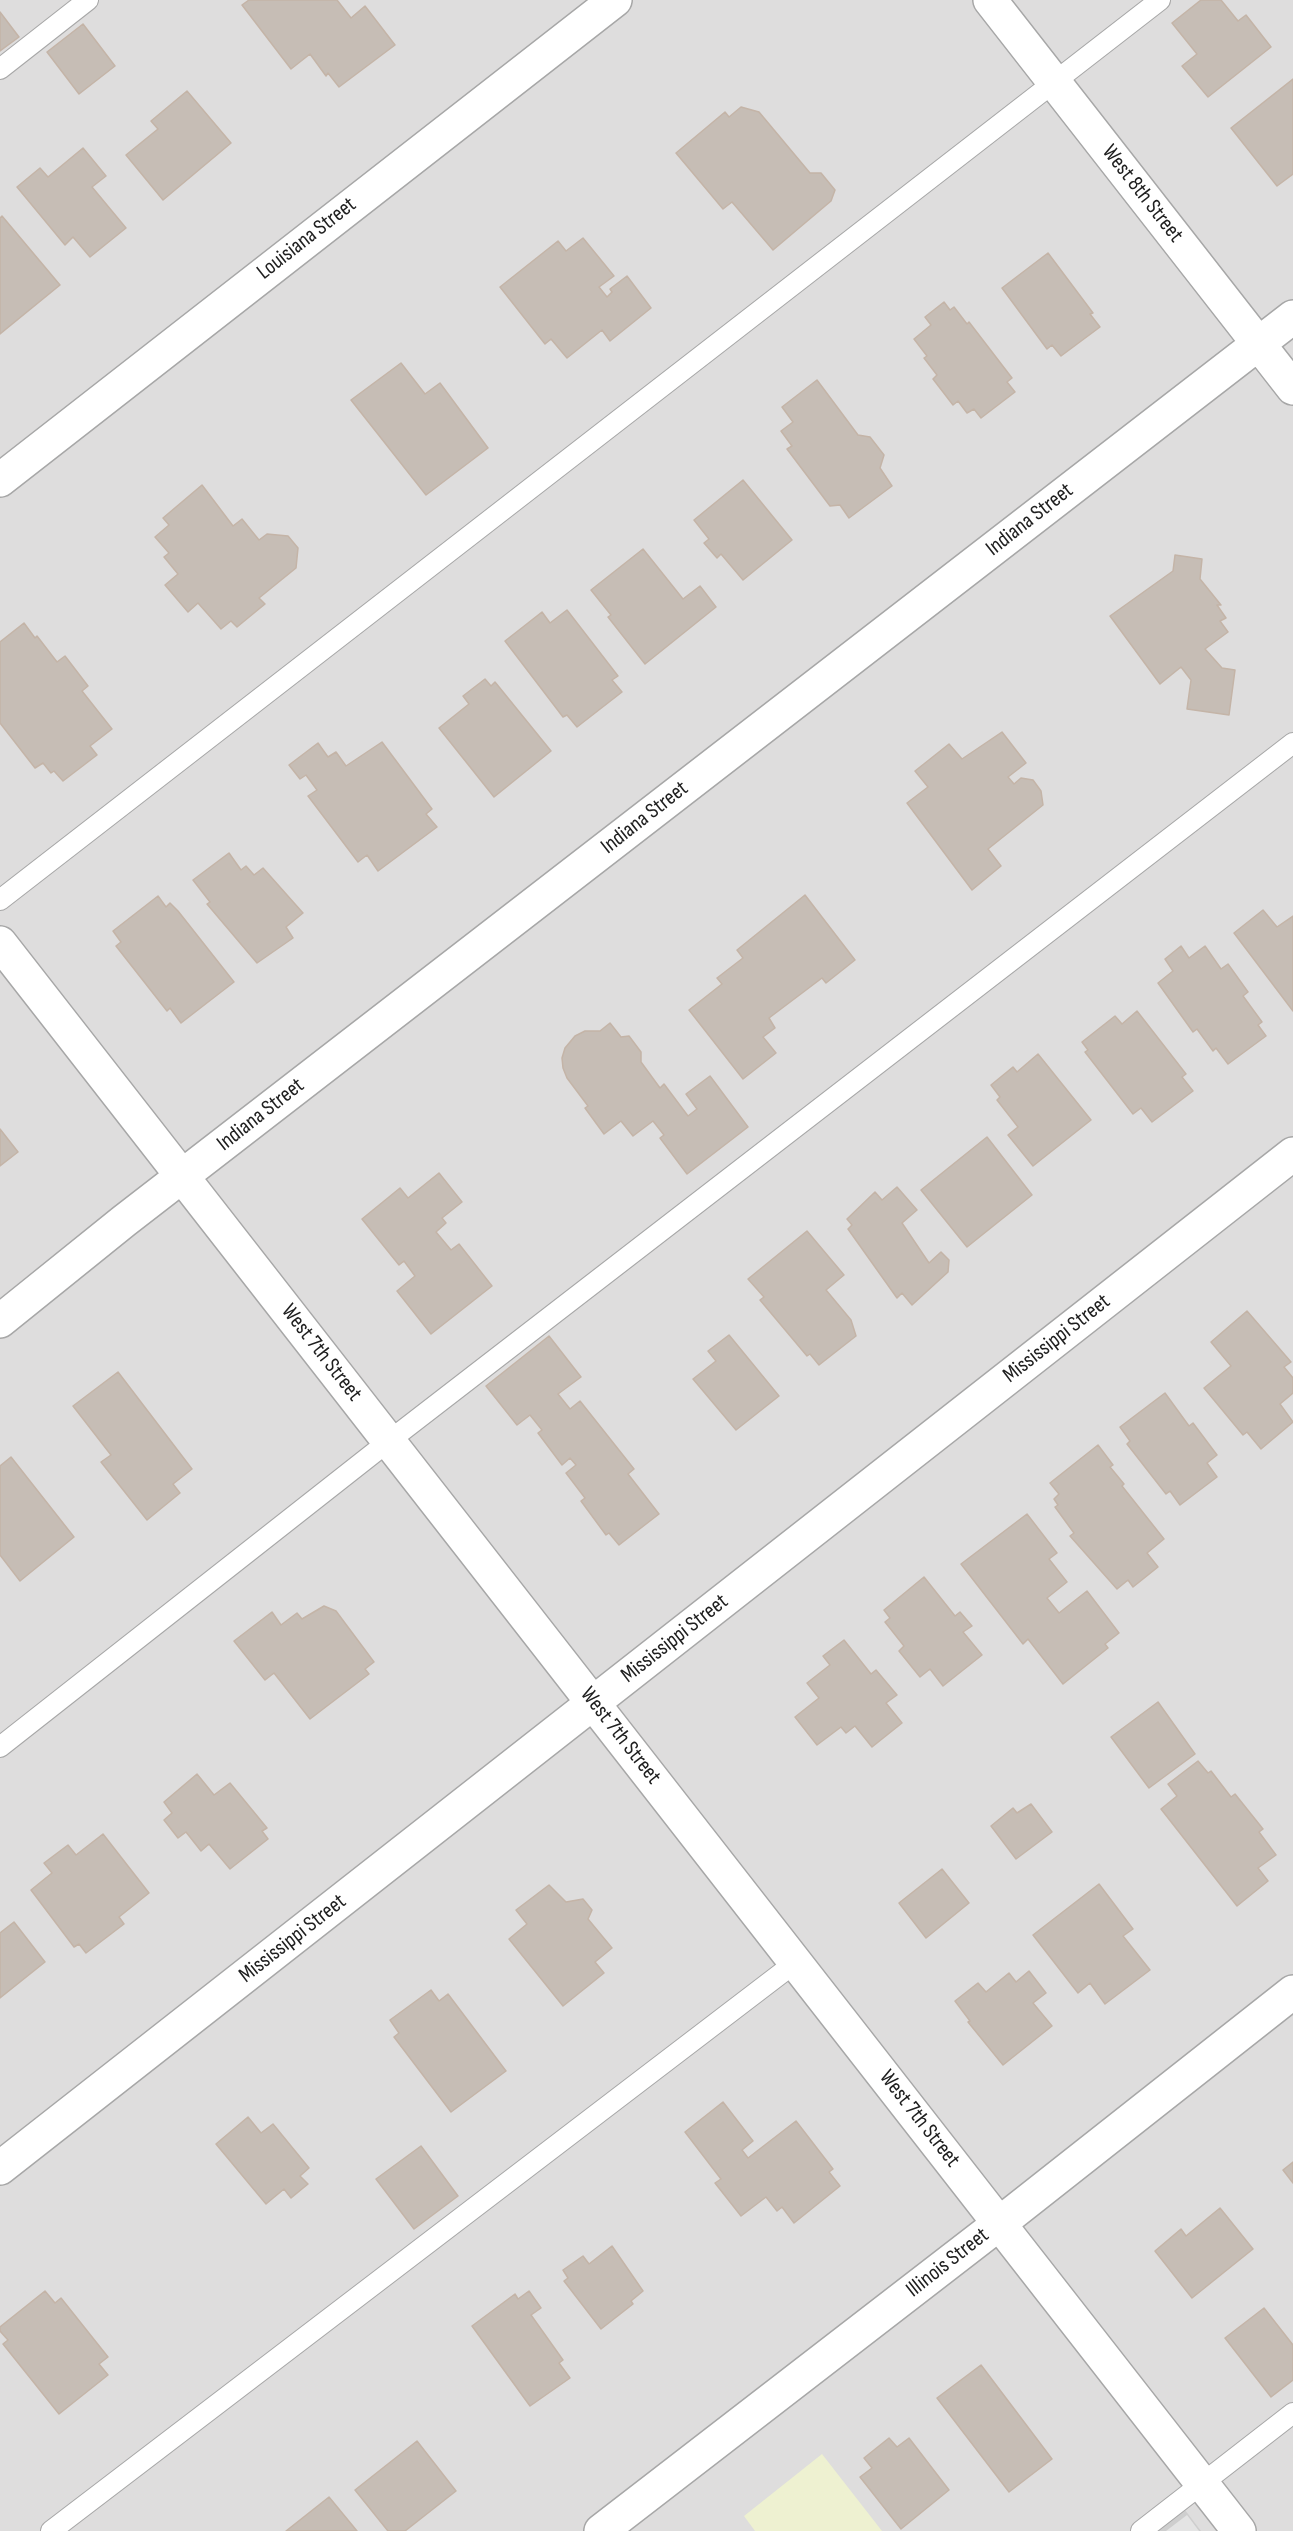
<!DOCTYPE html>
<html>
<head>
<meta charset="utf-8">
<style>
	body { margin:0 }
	canvas { display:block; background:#f1eee6 }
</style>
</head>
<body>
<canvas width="1293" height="2531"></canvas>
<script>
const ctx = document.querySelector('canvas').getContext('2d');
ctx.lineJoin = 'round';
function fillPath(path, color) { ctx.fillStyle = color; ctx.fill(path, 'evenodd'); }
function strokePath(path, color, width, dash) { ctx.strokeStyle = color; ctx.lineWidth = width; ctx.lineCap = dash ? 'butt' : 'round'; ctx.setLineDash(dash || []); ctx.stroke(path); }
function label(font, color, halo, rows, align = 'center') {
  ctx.font = font + ' "Sofia Sans Condensed",sans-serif'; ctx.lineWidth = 6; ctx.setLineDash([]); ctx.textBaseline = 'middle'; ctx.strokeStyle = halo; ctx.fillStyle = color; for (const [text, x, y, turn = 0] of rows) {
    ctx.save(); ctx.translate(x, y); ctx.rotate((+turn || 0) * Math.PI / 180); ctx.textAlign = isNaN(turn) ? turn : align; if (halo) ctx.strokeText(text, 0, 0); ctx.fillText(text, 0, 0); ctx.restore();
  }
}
const residential = new Path2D(`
	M0,0H1293V2531H0Z`);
const religious = new Path2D(`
	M1185,2510L1201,2531H1158Z`);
const farmland = new Path2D(`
	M822,2454L882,2531H755L744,2516Z`);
const parking = new Path2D(`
	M1187,2515L1199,2531H1166Z`);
const building = new Path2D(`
	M249,0H337L351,18L365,6L395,45L339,87L328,73L326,76L310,54L291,69L242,5Z
	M1201,0H1221L1238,21L1246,15L1271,47L1208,97L1182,66L1197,54L1172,23Z
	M0,12L19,37L0,51Z
	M83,24L115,66L79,94L47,52Z
	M1293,79V174L1277,186L1231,128Z
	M187,91L231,143L163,200L126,155L158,129L151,121Z
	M741,107L759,112L810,173H821L835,190L831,201L773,250L732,202L723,209L676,153L725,112L729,117Z
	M83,148L106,176L92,187L126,228L90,257L73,237L65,245L17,187L40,168L48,177Z
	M2,216L60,285L0,334V218Z
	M583,238L614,276L599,287L607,297L612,292L610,289L627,276L651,308L610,341L602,330L567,358L551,339L545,344L500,287L558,241L566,251Z
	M1048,253L1093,313L1090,314L1100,327L1061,356L1052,345L1047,349L1002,288Z
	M944,302L950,310L954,307L967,324L969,322L1012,378L1007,382L1015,392L981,418L974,409L967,413L958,401L953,405L933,379L937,375L924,358L927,356L914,339L931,325L925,317Z
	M401,363L425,394L440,383L488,448L426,495L351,400Z
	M817,380L858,435L870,437L884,455L880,468L892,486L849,518L840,505L830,506L787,449L792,446L781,431L793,422L782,407Z
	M743,480L792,540L743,580L721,554L717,558L704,543L709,539L694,520Z
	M202,485L233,526L242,519L259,540L267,534L288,536L298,548L296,568L259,598L265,604L237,627L231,621L221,629L198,603L188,612L165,585L178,574L164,557L169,553L155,537L169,525L163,518Z
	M643,549L683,599L700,586L716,607L645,664L608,617L611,615L591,590Z
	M1175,555L1202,559L1200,579L1221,605H1217L1226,618L1220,621L1228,632L1205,649L1222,668L1235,670L1229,715L1187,709L1191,680L1181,667L1160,684L1110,616L1173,571Z
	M567,610L618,676L612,680L622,692L577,727L567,715L563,717L505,641L542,612L550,623Z
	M24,623L35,638L37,636L57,662L65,656L88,686L82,691L112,729L90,746L97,755L63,781L54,771L51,773L43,763L35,768L0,723V642Z
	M485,679L491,686L495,682L551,751L494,797L439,728L469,704L463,696Z
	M1002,732L1026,763L1008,777L1014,784L1021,778L1033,780L1041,791L1043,805L988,849L1001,866L972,890L907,803L928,787L915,771L949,744L962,759Z
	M382,742L432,809L426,814L437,827L378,871L367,855L358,862L308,796L317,790L306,775L300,779L289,765L318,743L328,757L336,752L346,766Z
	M229,853L241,870L246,866L254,875L263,868L303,913L286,927L293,938L257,963L207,904L210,902L193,880Z
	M805,895L855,960L826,983L822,978L769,1018L775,1028L763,1037L776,1053L743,1079L689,1010L722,984L717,978L743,958L737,950Z
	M158,896L166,907L170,903L178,911L234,982L181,1023L170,1008L167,1011L116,946L121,942L113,931Z
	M1263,910L1277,927L1293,916V1011L1234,933Z
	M1181,946L1189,958L1205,946L1221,969L1228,964L1248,992L1243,996L1262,1022L1258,1025L1266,1036L1228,1064L1216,1048L1213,1051L1197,1029L1193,1032L1158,983L1173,971L1165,959Z
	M1137,1011L1186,1074L1182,1077L1193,1091L1152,1122L1141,1108L1133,1114L1085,1052L1088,1050L1082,1042L1115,1016L1122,1024Z
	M610,1023L621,1037L629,1036L641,1052V1062L660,1088L664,1084L688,1116L697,1109L686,1094L710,1076L748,1127L687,1174L660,1138L664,1135L653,1121L633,1136L621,1121L604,1134L585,1108L588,1106L567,1078L563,1068L562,1058L565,1048L575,1036L585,1031H600Z
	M1038,1054L1091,1120L1033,1166L1008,1135L1018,1127L997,1100L1000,1097L991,1085L1013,1067L1017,1072Z
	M0,1129L18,1152L0,1166Z
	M987,1137L1032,1195L967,1247L921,1190Z
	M439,1173L462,1202L442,1218L446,1223L436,1232L451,1250L459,1244L492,1286L431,1334L397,1291L415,1276L404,1261L399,1265L362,1219L400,1188L408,1198Z
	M897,1187L917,1210L902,1223L929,1263L941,1252L949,1260L948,1272L912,1305L902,1293L897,1298L848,1229L852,1225L847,1219L875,1192L882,1200Z
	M807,1231L844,1275L826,1290L851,1320L856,1336L819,1365L810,1354L807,1356L760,1300L764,1297L748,1279Z
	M1247,1311L1291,1362L1284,1367L1293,1378V1393L1280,1404L1293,1422L1261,1449L1247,1432L1243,1435L1204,1388L1231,1366L1211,1342Z
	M729,1335L779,1396L736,1430L693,1379L716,1361L708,1351Z
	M549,1336L581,1377L558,1394L570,1409L580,1401L634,1469L628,1474L659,1514L619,1545L609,1533L606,1535L581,1501L585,1498L566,1473L576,1465L570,1458L562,1465L538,1433L542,1430L530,1415L517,1425L486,1386Z
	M118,1372L192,1469L173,1484L180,1493L147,1520L101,1462L111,1455L73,1406Z
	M1165,1393L1189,1426L1193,1423L1217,1455L1207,1463L1217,1477L1180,1505L1170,1491L1166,1494L1127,1444L1130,1441L1120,1427Z
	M1098,1445L1113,1465L1110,1467L1124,1484L1122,1486L1164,1539L1147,1553L1158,1567L1133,1587L1128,1580L1117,1589L1070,1536L1074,1533L1055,1507L1058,1505L1054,1499L1059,1494L1050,1483Z
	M11,1457L74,1537L20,1581L0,1555V1466Z
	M1027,1514L1057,1553L1049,1559L1067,1582L1047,1598L1059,1613L1087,1591L1119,1633L1105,1644L1108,1648L1063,1684L1028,1639L1023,1644L961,1564Z
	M924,1577L955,1616L960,1612L972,1626L963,1632L982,1655L943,1686L930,1669L920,1677L899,1651L904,1646L885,1622L890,1618L884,1610Z
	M324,1606L336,1611L374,1662L365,1669L369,1674L310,1719L274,1673L265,1680L234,1641L272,1612L281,1625L297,1613L302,1619Z
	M844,1640L871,1674L876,1670L897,1695L886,1703L902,1723L872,1747L855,1726L846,1733L841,1727L817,1745L795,1717L819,1698L807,1683L830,1665L823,1656Z
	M1158,1702L1195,1754L1149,1788L1111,1737Z
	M1198,1761L1208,1773L1211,1771L1231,1797L1235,1794L1263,1829L1259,1832L1276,1855L1258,1868L1268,1881L1237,1906L1161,1809L1177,1796L1168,1784Z
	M197,1774L214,1795L230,1783L267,1828L262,1831L268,1839L230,1869L209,1844L201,1851L186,1832L178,1838L164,1820L172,1813L164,1802Z
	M1031,1804L1052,1832L1016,1859L991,1826L1013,1808L1017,1813Z
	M103,1834L149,1893L119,1917L124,1924L86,1953L79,1944L74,1947L31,1890L52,1873L44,1863L68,1845L76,1855Z
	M942,1869L969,1903L926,1938L899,1903Z
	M1099,1884L1133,1929L1123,1936L1150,1970L1105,2004L1090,1983L1078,1993L1033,1935Z
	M549,1885L566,1902L583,1899L592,1910L588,1919L612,1948L595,1962L604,1973L563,2006L509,1939L527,1924L516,1910Z
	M14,1922L45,1962L0,1998V1933Z
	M1029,1971L1046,1993L1033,2003L1052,2026L1003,2065L968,2022L970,2021L955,2001L978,1983L986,1992L1009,1973L1016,1982Z
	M431,1990L439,2001L448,1994L506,2071L451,2112L394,2037L399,2033L390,2020Z
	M723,2102L753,2141L742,2150L748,2158L796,2121L833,2169L829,2172L840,2186L794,2223L782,2207L777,2211L766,2197L741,2216L715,2183L721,2179L685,2132Z
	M248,2117L261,2133L273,2124L309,2168L300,2176L308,2184L291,2198L284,2189L266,2204L216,2144Z
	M421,2146L458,2196L414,2229L376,2179Z
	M1293,2162V2183L1283,2170Z
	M1220,2208L1253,2249L1192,2298L1155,2251L1181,2229L1186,2236Z
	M612,2246L643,2291L631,2301L633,2304L601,2329L564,2281L568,2278L563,2270L583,2256L589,2264Z
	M45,2291L55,2303L61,2298L108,2357L99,2364L108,2375L59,2414L3,2344L8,2340L0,2331V2327Z
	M529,2291L541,2308L531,2315L563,2360L559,2363L570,2378L530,2406L472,2326L515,2294L518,2299Z
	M1264,2308L1293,2345V2380L1271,2397L1225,2338Z
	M981,2365L1052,2459L1009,2492L937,2398Z
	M889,2438L897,2447L909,2438L949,2490L901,2529L860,2477L872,2468L864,2458Z
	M417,2441L456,2491L405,2531H388L355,2490Z
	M329,2497L357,2531H286Z`);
const service = new Path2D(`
	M0,69L88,0
	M0,900L1160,0
	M0,1747L389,1441L1293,743
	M51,2531L796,1962
	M1141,2531L1293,2413`);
const minor = new Path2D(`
	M990,0L1293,388
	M0,480L615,0
	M0,943L1239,2531
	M0,1321L124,1221L1293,317
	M0,2168L1293,1154
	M601,2531L1000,2223L1293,1992`);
const streetNames = [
	["West 8th Street",1142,194,52],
	["Louisiana Street",307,239,-38],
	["Indiana Street",1030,520,-38],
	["Indiana Street",645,818,-38],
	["Indiana Street",261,1115,-38],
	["Mississippi Street",1057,1339,-38],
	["West 7th Street",321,1353,52],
	["Mississippi Street",675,1639,-38],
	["West 7th Street",620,1736,52],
	["Mississippi Street",293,1939,-38],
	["West 7th Street",919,2119,52],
	["Illinois Street",948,2263,-38]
];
fillPath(residential, '#dedddd');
fillPath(religious, '#cecece');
fillPath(farmland, '#eef1d1');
fillPath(parking, '#e4e4e4');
fillPath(building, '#c6bdb5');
strokePath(building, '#c4b4a7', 1.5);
strokePath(service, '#a7a7a7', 22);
strokePath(minor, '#a7a7a7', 36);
strokePath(service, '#fff', 20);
strokePath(minor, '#fff', 33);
label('22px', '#202020', '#fff', streetNames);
</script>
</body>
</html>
